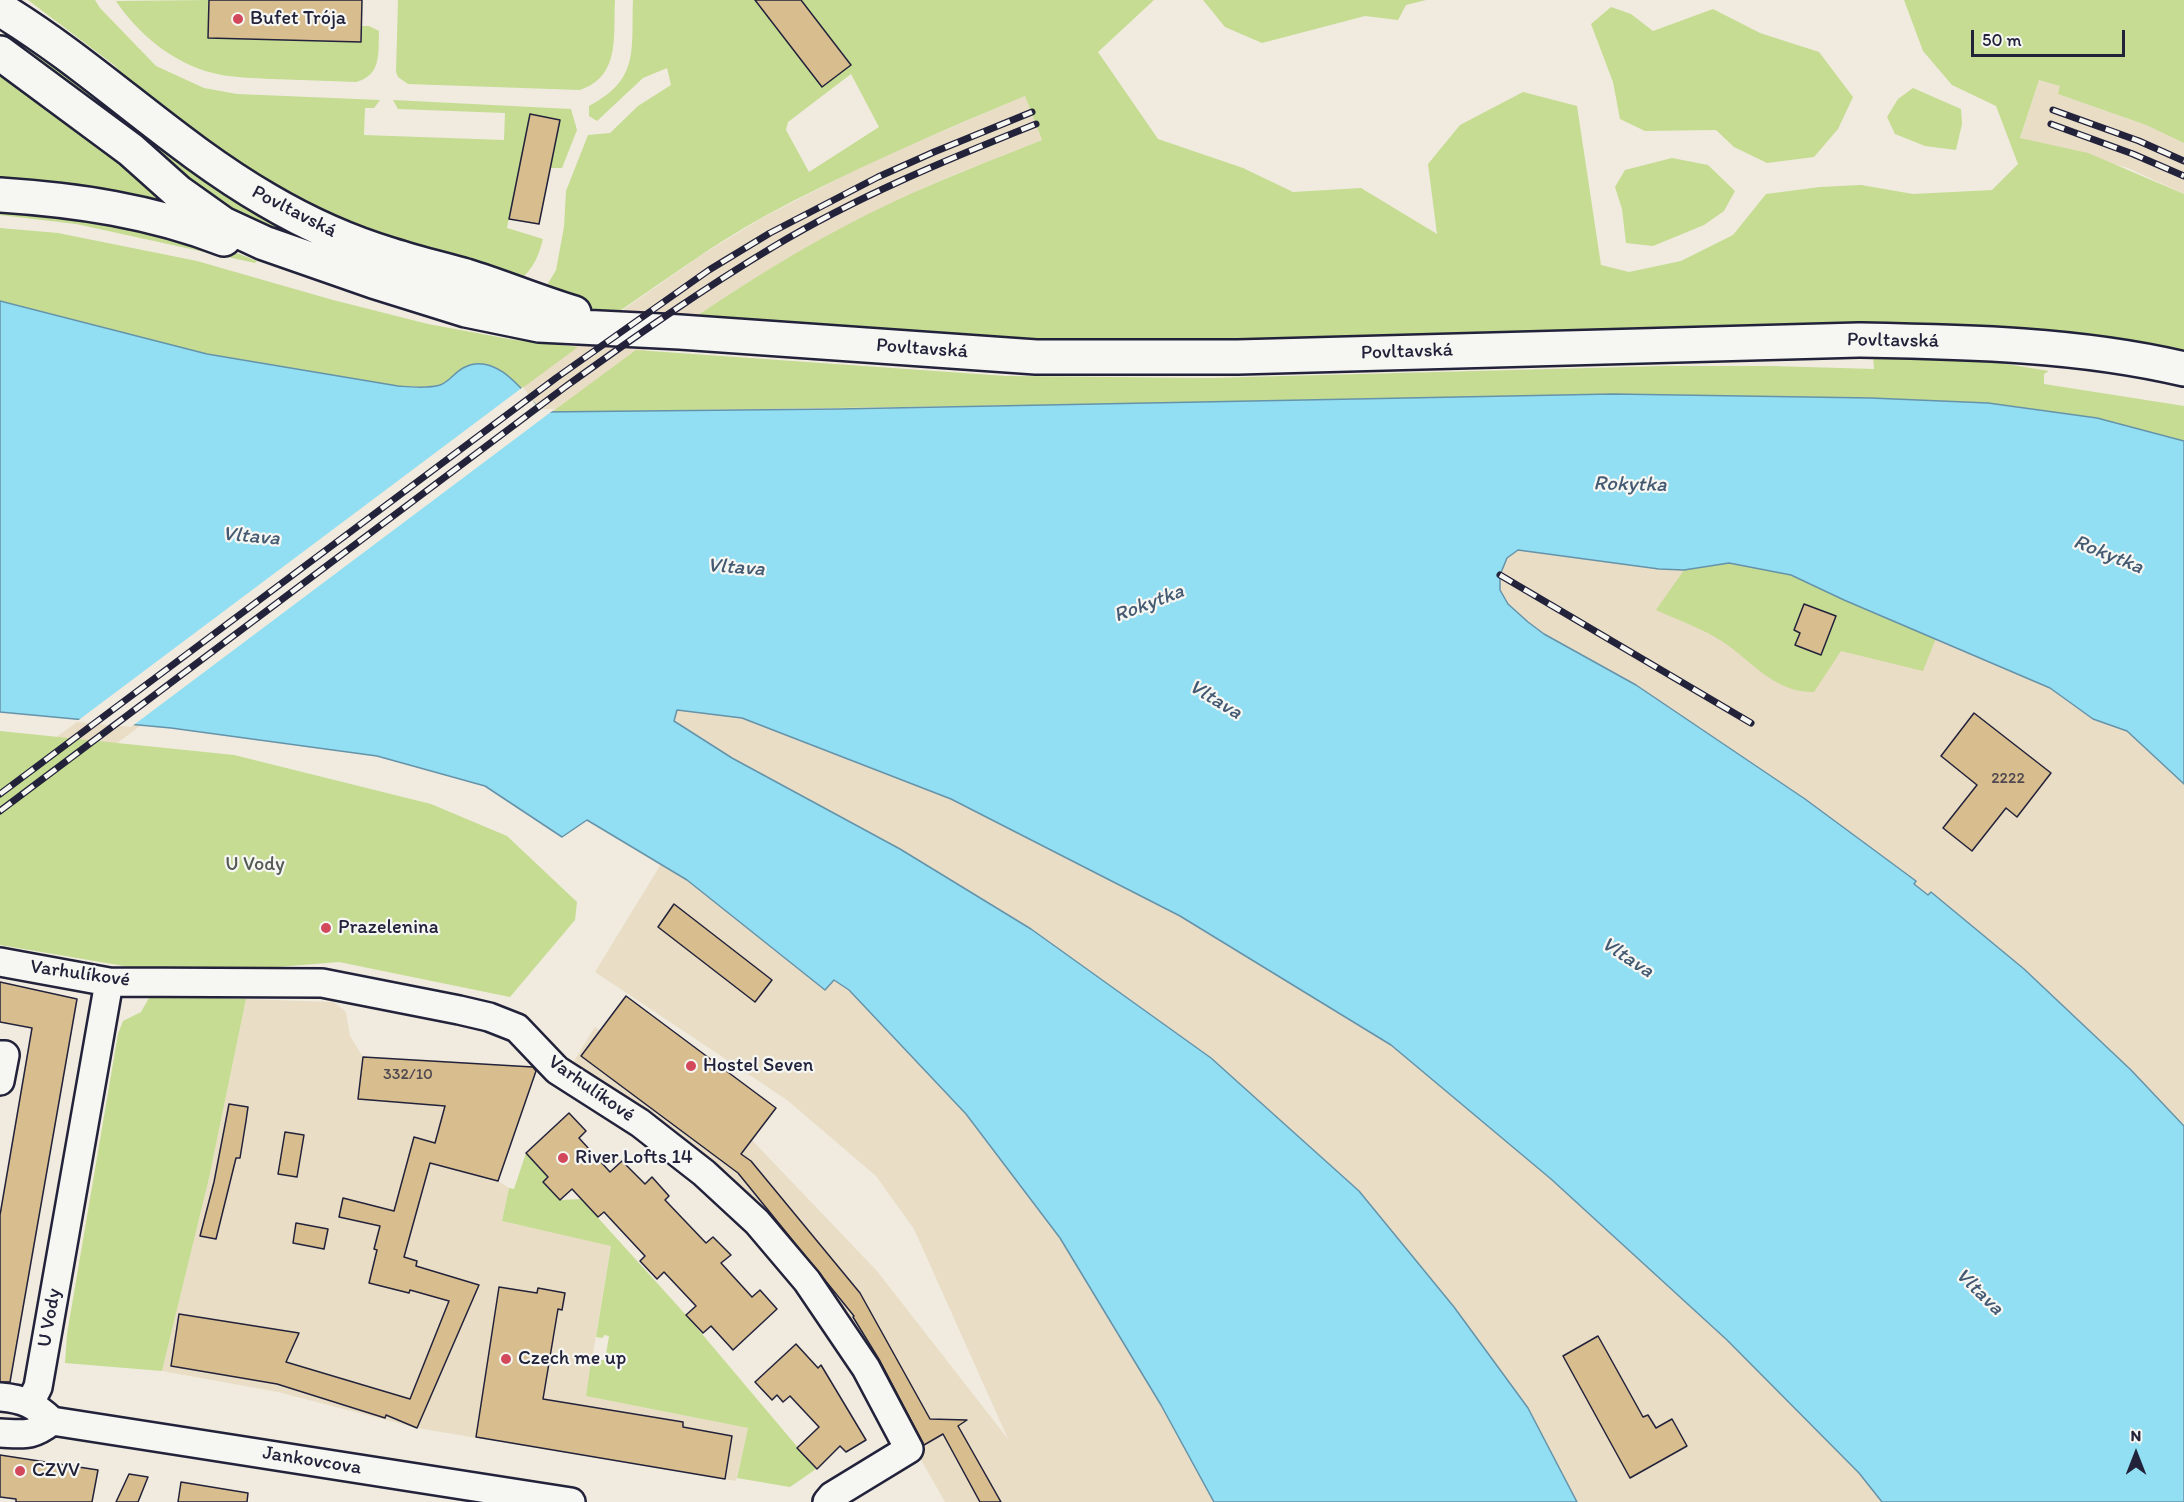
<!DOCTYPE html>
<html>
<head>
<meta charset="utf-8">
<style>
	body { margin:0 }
	#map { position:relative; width:2184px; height:1502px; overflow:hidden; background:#f0ebde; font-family:Itim,sans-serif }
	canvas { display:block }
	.north { position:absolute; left:2106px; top:1424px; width:60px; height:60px; -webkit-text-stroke:4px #f6f6f2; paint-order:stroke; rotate:0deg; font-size:16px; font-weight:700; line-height:24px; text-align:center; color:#22223b }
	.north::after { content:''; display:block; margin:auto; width:21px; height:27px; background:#22223b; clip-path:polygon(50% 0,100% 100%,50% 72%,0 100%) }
	.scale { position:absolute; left:1971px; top:30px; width:154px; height:27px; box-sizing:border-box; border:3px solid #22223b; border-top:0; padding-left:8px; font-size:18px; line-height:21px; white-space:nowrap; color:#22223b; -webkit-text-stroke:4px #f6f6f2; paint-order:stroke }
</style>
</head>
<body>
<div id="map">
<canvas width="2184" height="1502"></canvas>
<div class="north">N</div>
<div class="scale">50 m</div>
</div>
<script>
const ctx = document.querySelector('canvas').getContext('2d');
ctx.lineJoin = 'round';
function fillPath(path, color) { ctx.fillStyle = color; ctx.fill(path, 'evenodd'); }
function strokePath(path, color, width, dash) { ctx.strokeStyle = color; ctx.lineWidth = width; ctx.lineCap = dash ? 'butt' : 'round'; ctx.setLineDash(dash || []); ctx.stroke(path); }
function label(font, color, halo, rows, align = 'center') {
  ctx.font = font + ' Itim,sans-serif'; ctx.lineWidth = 4.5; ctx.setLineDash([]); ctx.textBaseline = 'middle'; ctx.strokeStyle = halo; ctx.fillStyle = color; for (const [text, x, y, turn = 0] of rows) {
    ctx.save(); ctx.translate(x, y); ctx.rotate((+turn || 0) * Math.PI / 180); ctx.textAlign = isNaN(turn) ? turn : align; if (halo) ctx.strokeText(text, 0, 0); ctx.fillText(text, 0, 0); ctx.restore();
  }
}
const built = new Path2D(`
	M2039,80L2061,86L2058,94L2146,125L2184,143V194L2128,168L2020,139Z
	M1025,96L1042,140L946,178L891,203L783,261L728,295L650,347L575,401L65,782L33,754L73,725L113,688L546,364L700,256L762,218L871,162Z
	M1518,550L1614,563H1729L1791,575L2050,688L2093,719L2127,731L2184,784V1126L2131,1070L2024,969L1931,893L1929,895L1914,884L1916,881L1805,799L1636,685L1544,634L1528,622L1508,604L1500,590V575L1507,558Z
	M677,710L742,718L951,799L1180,916L1391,1045L1551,1179L1727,1340L1859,1473L1882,1502H1577L1528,1408L1454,1307L1359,1191L1211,1058L1031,929L900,849L732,758L674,720Z
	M661,864L687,880L825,990L834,980L849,990L966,1114L1060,1238L1161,1405L1214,1502H945L818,1278L730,1174L572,1064L595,1027L749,1137L877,1271L1008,1439L914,1229L876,1176L787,1100L595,972Z
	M246,999L334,1002L346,1012L350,1036L363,1057L537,1068L498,1181L509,1188L502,1221L611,1245L586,1396L748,1428L736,1481L417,1428L278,1392L162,1371L209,1178Z`);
const green = new Path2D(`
	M28,0H95L100,8L156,66L204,88L237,94L380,100L374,108H365L364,135L504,140L505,113L398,109L393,100L571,109L577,130L562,168H550L559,120L530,114L507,228L543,239C538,258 533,269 518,282L376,237L301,204L158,111L114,65Z
	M209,0L208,38L360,42L361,26H369L379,31C378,53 382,75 356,82C329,81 301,80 273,79C254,78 233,78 213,73C173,63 138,34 116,1Z
	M398,0H615C613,36 621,76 580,90L408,84L398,77L396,72Z
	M633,0H755L822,87L851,64L801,0H1154L1098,52L1158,139L1243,168L1293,192L1361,188L1437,234L1428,164L1460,125L1523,92L1577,106L1601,265L1629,272L1681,261L1733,235L1766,194L1820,187L1861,185L1913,194L1992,190L2018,164L1996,106L1952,85L1923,51L1904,0H2184V143L2146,125L2058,94L2060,86L2039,80L2020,138L2088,153L2184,194V352L1901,327L1585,331L1270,346L955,336L710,324L698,315C760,273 825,234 893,202C942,179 992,160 1042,140L1025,96C936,133 848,171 763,217C714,244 668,278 621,310C594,319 568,302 543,292L556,270L564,227L566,191L588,135L610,133L638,106L671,85L667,68L643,78L597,121L589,116V106C640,79 631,51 633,0ZM851,74L879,127L809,172L786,130L788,122Z
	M1203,0H1426L1406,5L1398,20L1365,16L1262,43L1225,27Z
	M1611,7L1631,14L1653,31L1713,9L1760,33L1819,52L1853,97L1838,129L1814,157L1767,163L1734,147L1716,130L1645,131L1620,119L1613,82L1591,24Z
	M7,26L361,260L238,224L0,38Z
	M0,70L135,169L164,201L81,186L0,179Z
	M1913,88L1961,109L1962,124L1956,150L1925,146L1895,134L1887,117L1898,99Z
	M1672,158L1708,165L1735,191L1724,211L1704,225L1653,246L1626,243L1622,209L1615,187L1625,170Z
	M0,204L209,242L257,261L255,263L76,224L0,215Z
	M0,228L58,233L197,261L333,300L428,324L509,339L578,347L521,389L503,372L464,367L441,385L422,387L398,386L207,354L0,301Z
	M636,350L1006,376L1210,378L1665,366H1772L1874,369L1873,356L1976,359L2049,371L2044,374V384L2184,406V441L2097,418L1989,403L1871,398L1613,394L1321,401L552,412Z
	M1729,563L1791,575L1844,600L1936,638L1923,671L1841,651L1814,692C1771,693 1749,656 1715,637C1696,626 1675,619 1656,610L1684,570ZM1804,604L1836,616L1795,645L1800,633L1794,630Z
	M0,731L234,755L431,804L507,836L577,902L575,920L510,997L339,962L229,971L130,967L0,945Z
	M150,996L246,999L209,1178L162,1371L65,1363L67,1334L118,1034L123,1021L141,1012Z
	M526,1153L543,1171L551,1174L543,1182L560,1200L581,1199L686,1315L816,1469L790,1487L737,1478L748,1428L586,1396L592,1355L600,1356L599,1360H605L609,1336L604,1335L603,1338L596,1337L611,1246L502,1221L509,1188L514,1189Z`);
const water = new Path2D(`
	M0,301L207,354L398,386C411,387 427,389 440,385C449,382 455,372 463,368C495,350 524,392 542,412L839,409L1613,394L1871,398L1988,403L2097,418L2184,441V784L2127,731L2093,719L2050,688L1844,600L1791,575L1729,563L1684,570L1659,569L1518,550L1507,558L1500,575V590L1508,604L1528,622L1544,634L1636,685L1805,799L1916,881L1914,884L1928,895L1931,892L2024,969L2131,1070L2184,1126V1502H1882L1859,1473L1727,1340L1551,1179L1391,1045L1180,916L951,799L742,718L677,710L674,721L732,758L900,849L1031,929L1211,1058L1359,1191L1454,1307L1528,1408L1577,1502H1214L1161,1405L1060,1238L966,1114L849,990L834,980L825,990L687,880L587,820L562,837L485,786L377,756L171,728L0,712ZM176,653L188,655L192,669L180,677L169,667Z`);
const pier = new Path2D(`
	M523,387L536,405L543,409H555L131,727L76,722Z`);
const building = new Path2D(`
	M209,0H362L361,42L208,38Z
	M755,0H801L851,65L822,87Z
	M530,114L560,120L539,224L509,219Z
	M1804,604L1836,616L1821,655L1795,645L1800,633L1794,630Z
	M1974,713L2051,773L2017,817L2006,808L1972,851L1943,828L1977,785L1941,756Z
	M674,904L772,980L755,1002L658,927Z
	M0,982L77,999L10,1382H0V1215L32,1028L0,1022Z
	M626,996L776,1108L741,1154L751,1161L860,1293L930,1419L967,1420L958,1426L1001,1502H980L943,1434L924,1445L880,1361L853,1317L854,1316L738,1173L581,1056Z
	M363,1057L533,1067L536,1071L498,1181L430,1163L404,1257L417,1261L416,1266L479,1285L417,1428L386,1415L385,1418L277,1384L171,1366L179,1314L299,1333L286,1362L410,1399L449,1301L410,1290L409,1293L369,1283L377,1250L374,1249L380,1226L339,1217L343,1198L394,1211L414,1137L435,1143L445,1106L358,1099Z
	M229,1104L248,1107L246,1121L240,1158H236L216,1239L200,1236L214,1182Z
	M569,1113L586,1131L579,1138L610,1172L622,1161L645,1184L652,1177L669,1196L665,1200L706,1243L713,1237L731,1255L721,1263L752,1297L760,1290L777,1309L733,1350L711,1326L703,1333L686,1315L696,1306L664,1272L657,1279L640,1261L645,1256L604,1212L598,1217L572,1189L560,1200L543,1182L548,1177L526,1153Z
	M285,1132L304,1135L297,1177L278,1174Z
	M296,1223L328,1229L324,1249L293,1243Z
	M499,1287L537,1293L538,1288L565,1293L562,1310L558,1309L543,1399L683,1422V1427L732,1436L725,1479L476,1437Z
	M1598,1336L1643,1417L1648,1415L1656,1428L1672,1419L1687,1446L1630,1478L1563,1356Z
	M796,1344L818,1368L821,1365L866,1440L846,1452L840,1446L817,1469L797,1448L819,1427L790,1396L783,1402L777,1395L772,1400L755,1382Z
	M0,1455L98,1470L92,1502H16V1499L0,1497Z
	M129,1474L148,1477L138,1502H116Z
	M181,1482L248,1493L247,1502H178Z`);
const minor = new Path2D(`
	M0,962L109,982L322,983L459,1010L489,1017L517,1028L557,1070L640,1123L704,1173L757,1222L807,1281L866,1368L909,1449L832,1496L827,1502
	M0,1055H5L0,1081
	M0,1397C24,1399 34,1404 52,1421L571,1502
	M30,1403L38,1387L109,982
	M0,1433C24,1434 32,1437 52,1421`);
const major = new Path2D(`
	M0,9C94,66 172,145 267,200C306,223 348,242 391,255C416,263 441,269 466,276C502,287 537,302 574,313
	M0,53L131,150L178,192L223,224L264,243L373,281L466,310L539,325L680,332L1036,357H1238L1859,340C1966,342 2079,344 2184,369
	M0,195C77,200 151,211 224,239`);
const rail = new Path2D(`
	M2053,110L2139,141L2184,161
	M2051,124L2133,154L2184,176
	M1500,575L1751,723
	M0,794L556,378L709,270L770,233L878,177L934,152L1032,112
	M0,811L565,387C633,338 701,290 773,247C856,197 946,160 1036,124`);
const markers = [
	[238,19,6,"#d1495b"],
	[326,928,6,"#d1495b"],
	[691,1066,6,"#d1495b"],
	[563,1158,6,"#d1495b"],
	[506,1359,6,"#d1495b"],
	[20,1471,6,"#d1495b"]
];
const numberNames = [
	["2222",2008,779],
	["332/10",408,1075]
];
const poiNames = [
	["Bufet Trója",250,19],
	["Prazelenina",338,928],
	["Hostel Seven",703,1066],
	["River Lofts 14",575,1158],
	["Czech me up",518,1359],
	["CZVV",32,1471]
];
const streetNames = [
	["Povltavská",294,212,27],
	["Povltavská",1893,341,1],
	["Povltavská",922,349,4],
	["Povltavská",1407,352,-2],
	["Varhulíkové",80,974,8],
	["Varhulíkové",591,1089,35],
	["U Vody",50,1318,-80],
	["Jankovcova",312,1461,9]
];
const parkNames = [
	["U Vody",255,865]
];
const waterNames = [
	["Rokytka",1630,485,1],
	["Vltava",251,537,5],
	["Rokytka",2108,555,22],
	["Vltava",736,568,4],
	["Rokytka",1149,604,-21],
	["Vltava",1215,700,31],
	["Vltava",1627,958,33],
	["Vltava",1979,1292,44]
];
fillPath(built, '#e9ddc6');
fillPath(green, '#c5dc92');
fillPath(water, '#92def3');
strokePath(water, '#6593a9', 1.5);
fillPath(pier, '#f0ebde');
fillPath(building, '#d8bd8e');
strokePath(building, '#22223b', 1.5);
strokePath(minor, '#22223b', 32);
strokePath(major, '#22223b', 38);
strokePath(minor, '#f6f6f2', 27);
strokePath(major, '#f6f6f2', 33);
strokePath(rail, '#22223b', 7);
strokePath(rail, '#f6f6f2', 4.5, [14]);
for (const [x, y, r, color] of markers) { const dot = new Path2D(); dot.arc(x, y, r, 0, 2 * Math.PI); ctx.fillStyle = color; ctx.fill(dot); strokePath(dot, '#f6f6f2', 2); }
label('16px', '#504950', null, numberNames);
label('20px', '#22223b', '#f6f6f2', poiNames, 'left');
label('20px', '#22223b', '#f6f6f2', streetNames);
label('20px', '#535a55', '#f6f6f2', parkNames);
label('italic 21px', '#445a72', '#f6f6f2', waterNames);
</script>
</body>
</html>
